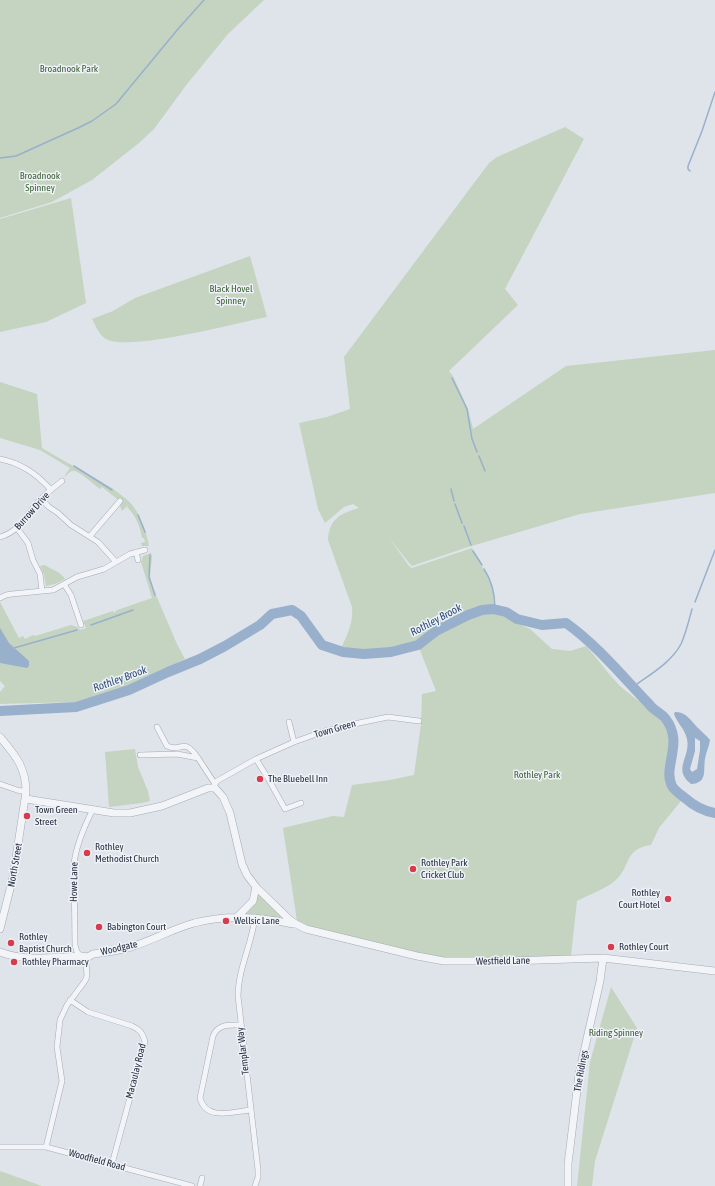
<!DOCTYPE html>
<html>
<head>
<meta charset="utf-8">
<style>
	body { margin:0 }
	canvas { display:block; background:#dfe3ea }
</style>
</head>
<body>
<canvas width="715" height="1186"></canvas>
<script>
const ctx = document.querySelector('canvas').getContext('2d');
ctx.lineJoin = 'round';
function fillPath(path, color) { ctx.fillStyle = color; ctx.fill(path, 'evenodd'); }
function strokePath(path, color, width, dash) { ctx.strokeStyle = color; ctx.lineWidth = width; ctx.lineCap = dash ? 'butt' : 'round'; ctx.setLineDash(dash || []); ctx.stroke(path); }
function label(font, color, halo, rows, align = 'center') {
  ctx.font = font + ' "Asap Condensed",sans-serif'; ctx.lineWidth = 3; ctx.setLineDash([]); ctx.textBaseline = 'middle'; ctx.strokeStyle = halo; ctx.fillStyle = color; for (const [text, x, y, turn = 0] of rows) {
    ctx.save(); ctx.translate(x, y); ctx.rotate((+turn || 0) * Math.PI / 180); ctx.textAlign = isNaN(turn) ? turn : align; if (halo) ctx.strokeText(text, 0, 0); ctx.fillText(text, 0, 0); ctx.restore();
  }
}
const green = new Path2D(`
	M0,0H264L228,34L187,84L154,129L139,143L92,180L52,202L0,218Z
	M565,127L584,139L505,289L518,305L449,371L453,376L468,409L473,429L566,366L715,350V493L580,514L465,548L412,566L410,564L389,538L409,566L412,568L472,548L491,583L494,595L495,609L496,613L507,616L516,623L530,629L552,649L570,651L586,646C598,659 608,674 620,686C635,700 661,713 668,733C674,752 658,775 672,792C674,795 678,798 681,801L659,828L651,845C625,849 631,863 618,878C609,888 588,895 577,901L571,956L473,959L437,957L312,928L297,921L283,828L333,816L344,817L352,785L390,780L414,775L421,724L422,694L436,691L418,645C398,650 358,660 340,651C346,636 354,624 352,607L328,540C329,519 341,513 359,508L353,504L344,507L325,523L318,509L299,423L327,417L350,409L344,357L489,163L497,157Z
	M71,198L86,303L46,322L0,332V219Z
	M250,256L267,317C237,323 128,352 106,339C99,335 96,326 92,319L113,311L135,298Z
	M0,382L37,394L42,448C65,462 89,474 112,488C119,494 128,499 133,506C142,518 146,531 149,546H142L141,543L145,542L144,538H142C140,526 136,516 127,507L128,505L122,511L120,506L121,502L102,487L100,489C95,486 78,469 72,471C70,471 66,476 64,477L70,468L40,450L0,438Z
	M151,553L152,557L150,577L153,588L177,644L185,659L126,687L75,702L0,704V692L5,686L0,681V602L19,638L23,636L25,639L33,635L35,636L71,625L77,627L80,630L86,628L83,621L113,611L114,613L117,610L152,598L141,562L143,556Z
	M45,565C52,570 60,571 65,579L55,584L46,586L44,575L40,566Z
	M135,749L138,767L148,791L150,801L142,803L109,807L105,752Z
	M258,893L281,916L280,918L246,914Z
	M611,987L637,1028L595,1161L592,1186H577L590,1062Z
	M0,1171L42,1186H0Z`);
const water = new Path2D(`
	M0,628L9,643L29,661V666L27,668L0,663Z
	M675,712C686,711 692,722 698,728C702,732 706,735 710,740C709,747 706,752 705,759C703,771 708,783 691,784C672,769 691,757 687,739C685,729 677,723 674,714ZM695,738L700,741V750L697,769L692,772L690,769L695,751Z`);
const stream = new Path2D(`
	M0,158L16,156L78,128L92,121L116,104L178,29L204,0
	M690,171L688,169V166L702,131L715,92
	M452,378L467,409L472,439L477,452
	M479,456L485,471
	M74,466L112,490
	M451,489L454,501
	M455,504L462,523
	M138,515L145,532
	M464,526L471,545
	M473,551L482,565
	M150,555L149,577L155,595
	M484,569C492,581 495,595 495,609
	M695,602L715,550
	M91,625L133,610
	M14,648L77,630
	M633,687C649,675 671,663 681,644C686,633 689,620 692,609`);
const river = new Path2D(`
	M0,711L76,707L129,690L168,672L200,659L225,646L260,625L272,614L292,610L301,616L322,645L343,652L364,654L391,652L418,645L436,631L468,615L482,610L493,609L506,612L517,619L542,625L566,623C597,645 622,676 649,704C653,710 661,713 665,718C685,743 662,766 672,786C675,791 681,795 685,798C694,806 703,811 715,813`);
const minor = new Path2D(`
	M0,459C21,463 37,474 51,490
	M41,499L49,507L58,513L71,525L98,542L116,562
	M17,528L28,543L33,560L40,574L42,591
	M90,536L120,501
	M0,537C18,532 25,518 36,504C44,495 53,488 62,481
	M136,552L138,560
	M64,584L71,595L81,625
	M0,598L6,595L12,594L53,590L77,577L104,569L130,554L145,550
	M289,722L294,742
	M157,727L167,746C182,753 183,736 198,758
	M140,755L177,754L198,758L215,784
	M256,759L269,780L285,809L301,803
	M0,784L17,790L26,792
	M213,788L217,781L256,759L294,742L325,731L359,723L388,717L419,721
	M81,956L77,952L75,945L74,864C76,845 84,827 93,809
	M70,1000L88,1012L132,1026C140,1030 143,1033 145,1042L112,1164
	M240,1025C228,1025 218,1024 213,1036L200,1098C206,1121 232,1112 250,1110
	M0,1147H46L192,1186
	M46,1147L62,1081L57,1047L60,1020L67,1005L85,981L87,976L86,962L88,957
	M200,1186L202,1178
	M255,1186L258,1177V1170L238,996C238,969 252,944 255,917`);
const tertiary = new Path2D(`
	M0,737C15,755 26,767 26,792L13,877L0,929
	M26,799L114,813H130L162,806L208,788H215L223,797L230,813L242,864L247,875L256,887L290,920L296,924L306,929L417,956L444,961H508L603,958L715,971
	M237,917L253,901L256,887
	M0,952C26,962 54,957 81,956L88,957L93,954C106,952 121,951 134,946C155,939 173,929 194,923C229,914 259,917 293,924
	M568,1186V1164L579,1074L600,981L603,958`);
const markers = [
	[260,779,4,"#d73c4e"],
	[27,816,4,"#d73c4e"],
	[87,853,4,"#d73c4e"],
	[413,869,4,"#d73c4e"],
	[668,899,4,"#d73c4e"],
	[226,921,4,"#d73c4e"],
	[99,927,4,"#d73c4e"],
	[11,943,4,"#d73c4e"],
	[611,947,4,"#d73c4e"],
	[14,962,4,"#d73c4e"]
];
const parkNames = [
	["Broadnook Park",69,69],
	["Broadnook",40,176],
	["Spinney",40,188],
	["Black Hovel",231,289],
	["Spinney",231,301],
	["Rothley Park",537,775],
	["Riding Spinney",616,1033]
];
const streetNames = [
	["Burrow Drive",32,511,-48],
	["Town Green",335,729,-16],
	["North Street",15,865,-80],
	["Howe Lane",74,882,-89],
	["Woodgate",119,948,-13],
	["Westfield Lane",503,961,-1],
	["Templar Way",243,1051,-97],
	["Macaulay Road",136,1071,-76],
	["The Ridings",581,1071,-80],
	["Woodfield Road",97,1160,15]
];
const poiNames = [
	["The Bluebell Inn",268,779],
	["Town Green",35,810],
	["Street",35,822],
	["Rothley",95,847],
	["Methodist Church",95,859],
	["Rothley Park",421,863],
	["Cricket Club",421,875],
	["Rothley",660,893,"right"],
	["Court Hotel",660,905,"right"],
	["Wellsic Lane",234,921],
	["Babington Court",107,927],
	["Rothley",19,937],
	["Baptist Church",19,949],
	["Rothley Court",619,947],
	["Rothley Pharmacy",22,962]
];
const waterNames = [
	["Rothley Brook",436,620,-28],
	["Rothley Brook",120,679,-20]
];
fillPath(green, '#c4d4c0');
fillPath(water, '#98b0cc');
strokePath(stream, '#98b0cc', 1.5);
strokePath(river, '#98b0cc', 10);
strokePath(minor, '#a4aab4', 6);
strokePath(tertiary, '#a4aab4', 8);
strokePath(minor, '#f3f4f8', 5);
strokePath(tertiary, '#f3f4f8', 7);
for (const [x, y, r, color] of markers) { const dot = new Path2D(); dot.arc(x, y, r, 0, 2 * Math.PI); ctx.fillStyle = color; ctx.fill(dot); strokePath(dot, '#eff2f7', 1.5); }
label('10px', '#3a5f33', '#eff2f7', parkNames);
label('10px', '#273042', '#eff2f7', streetNames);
label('10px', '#273042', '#eff2f7', poiNames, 'left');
label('italic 11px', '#2e4d79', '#eff2f7', waterNames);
</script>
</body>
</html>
